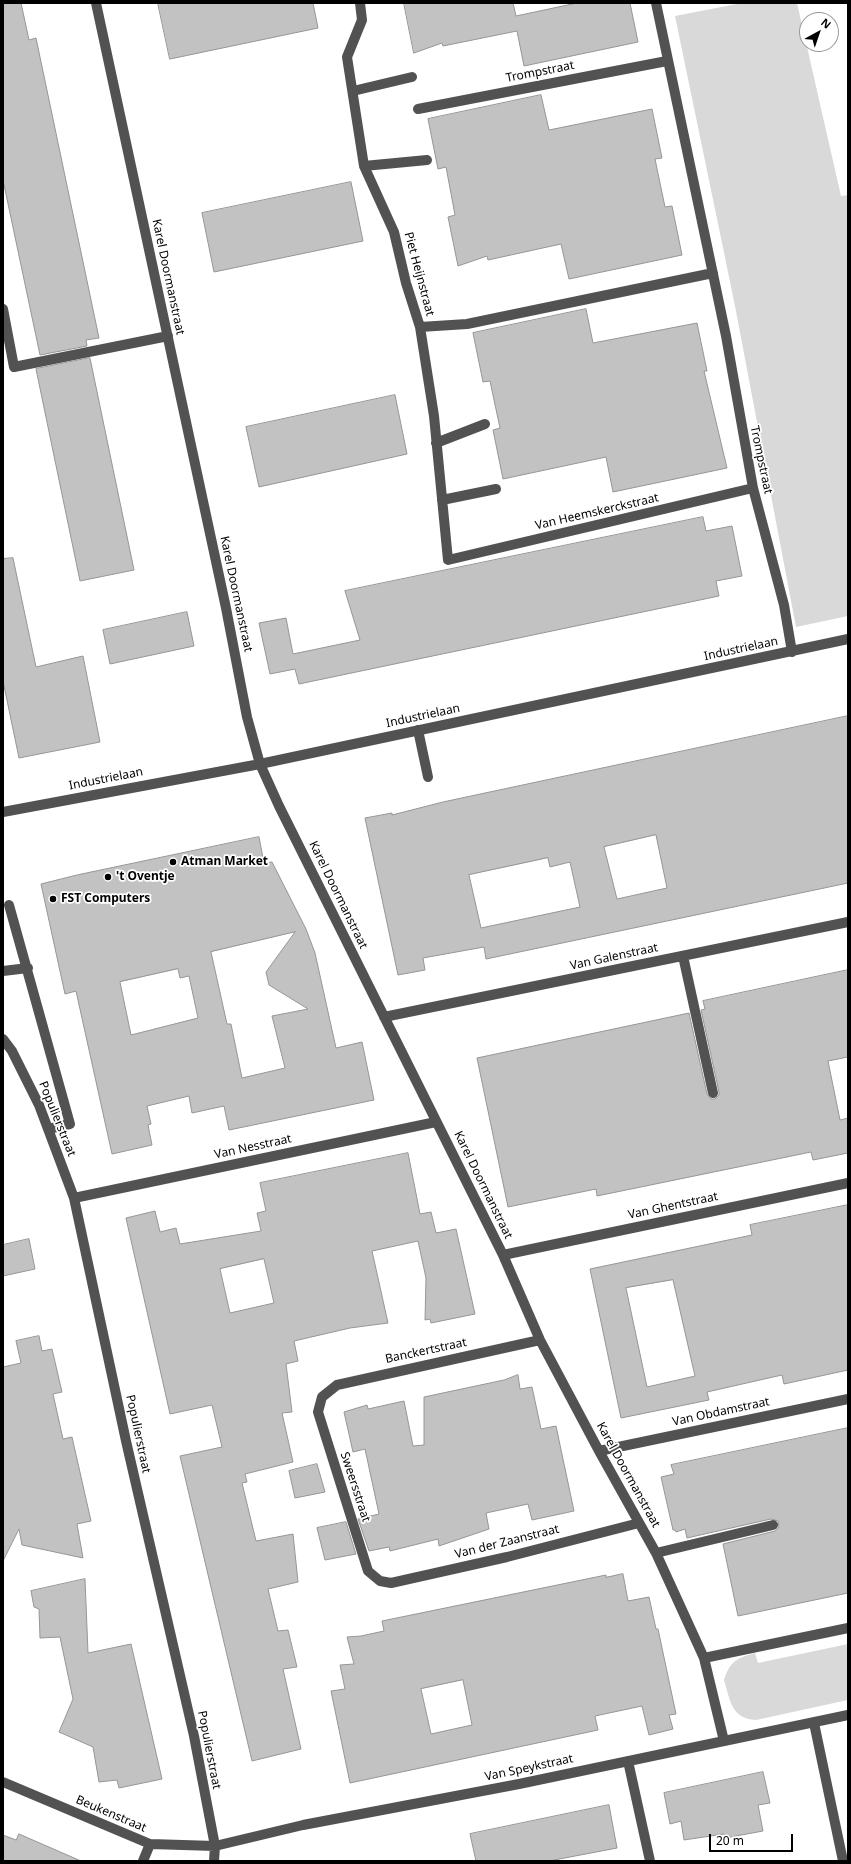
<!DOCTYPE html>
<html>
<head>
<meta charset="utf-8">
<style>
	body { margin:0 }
	#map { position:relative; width:851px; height:1864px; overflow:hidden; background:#fff; font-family:"Noto Sans",sans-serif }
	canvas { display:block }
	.frame { position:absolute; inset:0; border:4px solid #000; pointer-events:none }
	.north { position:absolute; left:799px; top:12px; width:40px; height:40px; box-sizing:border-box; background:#fff; border:1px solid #999; border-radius:50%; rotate:40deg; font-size:11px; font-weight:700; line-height:16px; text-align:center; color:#000 }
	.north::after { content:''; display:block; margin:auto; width:14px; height:18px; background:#000; clip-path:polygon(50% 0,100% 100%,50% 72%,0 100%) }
	.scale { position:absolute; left:709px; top:1834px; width:84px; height:18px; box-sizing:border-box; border:2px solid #000; border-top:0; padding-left:5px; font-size:12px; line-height:14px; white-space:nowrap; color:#000; -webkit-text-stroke:3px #fff; paint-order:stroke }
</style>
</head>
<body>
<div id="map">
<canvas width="851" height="1864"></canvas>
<div class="frame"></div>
<div class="north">N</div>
<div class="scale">20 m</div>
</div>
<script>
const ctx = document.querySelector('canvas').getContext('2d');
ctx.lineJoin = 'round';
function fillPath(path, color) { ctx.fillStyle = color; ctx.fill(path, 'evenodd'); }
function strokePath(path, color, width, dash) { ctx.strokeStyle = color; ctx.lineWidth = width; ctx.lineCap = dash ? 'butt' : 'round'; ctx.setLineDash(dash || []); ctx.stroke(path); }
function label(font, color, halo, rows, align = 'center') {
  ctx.font = font + ' "Noto Sans",sans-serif'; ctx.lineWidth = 3.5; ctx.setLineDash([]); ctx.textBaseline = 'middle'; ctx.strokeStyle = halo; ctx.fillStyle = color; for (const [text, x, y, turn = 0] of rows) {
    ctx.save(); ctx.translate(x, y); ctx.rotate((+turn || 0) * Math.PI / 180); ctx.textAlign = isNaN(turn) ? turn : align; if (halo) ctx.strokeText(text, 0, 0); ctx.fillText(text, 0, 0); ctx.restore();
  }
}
const green = new Path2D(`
	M742,3H797L841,196L848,195V616L796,627L734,301L675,16Z
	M848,1644V1700L756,1720C731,1719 730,1699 724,1680C730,1661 737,1658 755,1653L758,1663Z`);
const building = new Path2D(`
	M3,3H21L29,40L36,38L99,338L86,340L87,346L40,355L3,180Z
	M158,3H313L318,28L170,59Z
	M404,3H513L516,16L577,3H630L638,42L524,66L517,31L443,46L442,43L414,53Z
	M541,95L549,130L652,109L662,158L655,159L665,207L672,206L682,255L569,279L561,244L488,260L487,256L458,266L448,217L455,215L446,167L438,169L428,119Z
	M351,182L363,241L214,272L202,213Z
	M586,309L593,343L697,323L707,371H704L727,468L613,492L606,457L503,479L493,430L500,428L490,381L483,382L473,333Z
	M90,358L134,570L80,581L36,369Z
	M395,395L407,454L259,487L246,427Z
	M703,517L706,531L732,526L742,576L716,581L719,596L299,684L295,669L270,674L259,623L286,618L293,654L360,640L345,591Z
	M13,558L36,667L83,656L100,742L19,758L3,681V559Z
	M187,612L194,646L110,664L103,630Z
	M848,716V883L486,959L484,947L423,958L425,970L398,975L365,818L392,813V815L443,802ZM656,835L667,888L617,899L604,847ZM548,858L550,867L570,862L580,907L481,928L469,875Z
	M259,837L264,863L272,862L306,929L315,953L336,1048L362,1042L374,1100L229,1130L224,1106L192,1113L189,1096L147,1106L151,1124L148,1125L152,1145L112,1154L76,991L65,994L41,884L77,875ZM295,932L266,972L269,985L308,1009L272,1016L285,1068L242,1078L231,1024H227L211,952ZM178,969L180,978L189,976L198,1018L131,1035L120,982Z
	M848,970V1057L828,1061L840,1120L848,1118V1153L813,1160L811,1152L597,1196L596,1189L508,1207L477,1058L689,1013L707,1094L711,1099H715L719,1095V1092L701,1010L705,1009L703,1001Z
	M408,1153L420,1214L431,1212L436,1233L456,1229L475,1314L431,1323L430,1319L425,1320L426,1278L418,1241L372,1251L388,1323L350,1328L294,1341L298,1361L286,1364L292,1412L282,1413L293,1462L245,1474L247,1482L242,1483L256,1541L293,1534L298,1582L268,1589L278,1631L288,1630L297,1667L283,1669L301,1749L252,1761L180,1456L222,1447L212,1405L170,1414L126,1218L155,1211L160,1232L176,1228L180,1244L261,1231L257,1213L266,1211L260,1183ZM264,1259L274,1303L230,1313L220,1269Z
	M848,1205V1370L784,1384L782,1375L707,1392L709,1400L621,1418L590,1269L752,1235L750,1225ZM673,1280L695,1376L647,1387L626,1288Z
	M29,1239L35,1269L3,1276V1245Z
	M39,1336L42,1351L52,1349L62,1392L53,1394L63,1439L72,1437L91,1521L77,1524L83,1558L22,1545L19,1529L3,1561V1367L21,1363L16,1341Z
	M518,1375L520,1389L532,1387L541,1429L556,1426L574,1511L532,1520L528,1504L486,1513L489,1529L439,1546L438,1539L390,1551L389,1547L369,1551L358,1519L379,1514L365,1449L353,1452L344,1412L367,1405L368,1409L404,1401L413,1446L424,1445V1397L504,1380Z
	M848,1428V1593L738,1616L723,1544L775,1531L779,1527L778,1521L771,1519L687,1538L685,1529L676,1532L675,1530H673L661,1477L674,1474L671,1465Z
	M317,1464L325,1492L295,1498L289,1471Z
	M346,1522L356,1554L325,1560L317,1528Z
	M623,1574L628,1601L649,1597L656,1629H658L676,1714L669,1715L673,1729L649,1735L642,1706L595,1716L598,1730L350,1783L331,1691L345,1689L340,1665L354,1664L347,1637L361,1636L384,1631L382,1621L606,1575V1577ZM463,1680L472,1725L431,1734L421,1689Z
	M85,1579L88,1653L131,1644L162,1779L119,1788L117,1780L99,1782L93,1747L59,1732L73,1699L60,1637L40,1638L39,1609L34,1607L31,1591Z
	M763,1772L770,1803L758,1805L763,1831L725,1838L724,1834L684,1840L681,1821L670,1824L664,1793Z
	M609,1805L617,1848L549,1861H476L470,1834Z
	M19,1834L81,1861H3V1835L16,1840Z`);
const minor = new Path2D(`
	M96,3L226,608L247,717L260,764L279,806L503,1255L540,1340L599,1451L656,1553L704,1658L724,1741
	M360,3L362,20L347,57L364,166L394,232L406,283L420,327L434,416L448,560L753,488
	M656,3L726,336L753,488L784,605L792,652
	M353,91L412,77
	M418,109L667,61
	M364,166L427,160
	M3,309L14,367L168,336
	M420,327L467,324L713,273
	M436,443L485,424
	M442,500L496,489
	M418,730L428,777
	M3,812L260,764L848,639
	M9,905L70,1124L48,1129
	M683,956L713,1093
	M3,971L28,968
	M384,1017L848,922
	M3,1039L12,1051L39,1105L74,1198L126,1441L194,1736L215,1846L214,1861
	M74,1198L436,1122
	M503,1255L848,1183
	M540,1340L337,1385L322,1397L318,1412L368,1571L380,1581L391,1583L507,1557L639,1523
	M599,1451L848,1399
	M656,1553L773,1525
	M704,1658L848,1628
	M814,1723L843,1861
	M628,1761L650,1861
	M3,1782L150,1844L215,1846L303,1825L519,1784L848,1715
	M143,1861L150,1844`);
const markers = [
	[173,862,4,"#000"],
	[108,877,4,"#000"],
	[53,899,4,"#000"]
];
const streetNames = [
	["Trompstraat",540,72,-11],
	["Piet Heijnstraat",419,274,75],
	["Karel Doormanstraat",168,277,78],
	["Trompstraat",761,460,78],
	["Van Heemskerckstraat",597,512,-13],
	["Karel Doormanstraat",236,594,78],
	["Industrielaan",741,649,-12],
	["Industrielaan",423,716,-12],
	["Industrielaan",106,779,-11],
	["Karel Doormanstraat",338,895,64],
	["Van Galenstraat",614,957,-12],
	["Populierstraat",57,1119,68],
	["Van Nesstraat",253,1147,-12],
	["Karel Doormanstraat",483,1185,64],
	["Van Ghentstraat",673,1206,-12],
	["Banckertstraat",426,1351,-12],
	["Van Obdamstraat",721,1412,-12],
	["Populierstraat",138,1434,78],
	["Karel Doormanstraat",628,1475,61],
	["Sweersstraat",355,1487,72],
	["Van der Zaanstraat",507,1542,-14],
	["Populierstraat",209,1750,79],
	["Van Speykstraat",529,1768,-12],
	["Beukenstraat",111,1814,23]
];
const poiNames = [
	["Atman Market",181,862],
	["'t Oventje",116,877],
	["FST Computers",61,899]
];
fillPath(green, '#d9d9d9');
fillPath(building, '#c2c2c2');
strokePath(building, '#969696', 1);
strokePath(minor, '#525252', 10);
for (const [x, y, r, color] of markers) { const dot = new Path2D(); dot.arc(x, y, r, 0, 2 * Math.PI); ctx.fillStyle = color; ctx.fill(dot); strokePath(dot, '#fff', 1.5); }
label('12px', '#000', '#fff', streetNames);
label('bold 12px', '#000', '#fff', poiNames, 'left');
</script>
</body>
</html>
